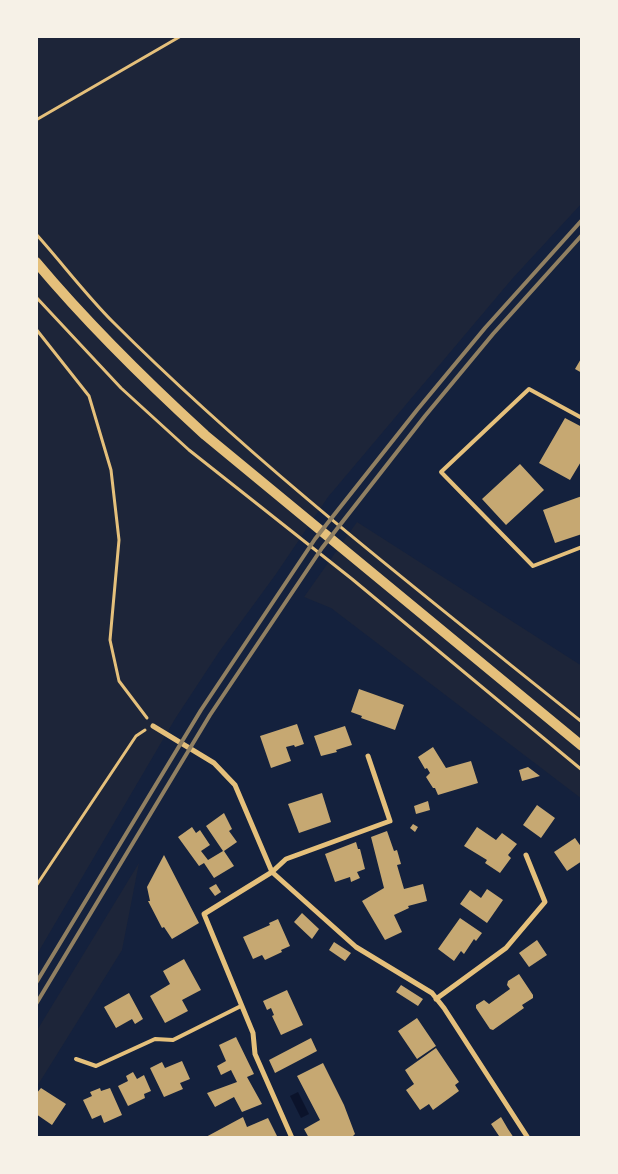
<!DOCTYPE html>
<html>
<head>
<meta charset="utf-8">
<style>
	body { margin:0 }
	#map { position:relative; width:618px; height:1174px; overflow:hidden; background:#14213d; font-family:Lora,serif }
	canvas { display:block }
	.frame { position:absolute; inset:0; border:38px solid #f6f1e7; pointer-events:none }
</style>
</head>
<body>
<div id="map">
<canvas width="618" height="1174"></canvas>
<div class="frame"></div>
</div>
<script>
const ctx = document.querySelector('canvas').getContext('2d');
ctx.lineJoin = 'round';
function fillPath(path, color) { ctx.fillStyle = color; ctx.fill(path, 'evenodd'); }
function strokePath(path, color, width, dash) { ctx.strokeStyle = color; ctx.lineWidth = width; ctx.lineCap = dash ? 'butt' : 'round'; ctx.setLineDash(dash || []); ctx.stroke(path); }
const green = new Path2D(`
	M36,36H582V203L512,279L328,497L276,574L219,652L175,719L36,956Z
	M357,522L582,666V799L331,608L304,597Z
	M139,863L122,950L36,1088V1032Z`);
const water = new Path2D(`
	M298,1092L309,1114L301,1118L290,1096Z`);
const building = new Path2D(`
	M582,357V373L575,369Z
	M565,418L582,427V460L570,480L539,463Z
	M520,464L544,490L506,525L482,499Z
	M582,496V534L555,543L543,510Z
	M359,689L404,705L395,730L361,718L362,716L351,712Z
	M297,724L304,744L295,747L294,745L286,747L291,761L271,768L260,736Z
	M345,726L352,745L336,750L337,752L321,756L314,736Z
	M433,747L446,768L471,761L478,783L438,795L435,788H433L426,777L430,773L427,768L425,769L418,757Z
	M528,767L540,776L522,781L519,770Z
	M322,793L331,822L299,833L288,804Z
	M428,801L430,810L416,814L414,806Z
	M537,805L555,818L541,838L523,825Z
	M224,813L232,829L229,831L237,842L224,851L234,866L214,878L204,863L199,866L178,837L192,827L196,833L200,830L210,845L201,851L208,860L223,851L206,826Z
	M413,824L418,827L415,832L410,828Z
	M477,827L496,840L502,833L517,844L508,855L511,858L500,873L485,863L487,860L464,846Z
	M387,831L394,851L397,850L401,864L397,865L404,889L423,884L427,901L408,906L409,908L394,915L402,932L385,940L362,901L384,888L371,837Z
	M575,838L582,848V861L567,871L554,852Z
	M356,842L358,849H360L365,869L357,872L360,878L351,882L350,877L335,882L325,854Z
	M164,855L199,923L172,939L164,927L162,928L148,901H150L147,887Z
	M216,884L221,892L215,896L209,888Z
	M487,889L503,900L487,923L460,904L470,890L481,898Z
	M302,913L319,929L312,939L294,922Z
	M460,918L482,933L476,941L474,939L464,954L461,951L454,961L438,949Z
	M278,919L290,946L281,950L282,952L265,960L262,955L253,959L243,937L270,925L269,923Z
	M537,940L547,955L529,967L519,953Z
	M334,942L351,953L345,961L329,950Z
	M184,959L201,990L182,1000L188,1011L165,1023L150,996L170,984L163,971Z
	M519,974L533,995V998L522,1005L524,1008L493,1030L490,1029L476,1008V1005L484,1000L489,1004L510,989L507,985L508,981Z
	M401,985L423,999L418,1006L396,992Z
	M287,990L303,1025L281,1035L272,1016L274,1015L271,1008L267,1010L263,1001Z
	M129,993L143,1019L135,1024L132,1019L116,1028L104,1007Z
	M417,1018L436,1046L417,1059L398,1031Z
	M236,1037L254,1074L247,1077L262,1104L242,1112L234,1097L215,1107L207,1093L237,1082L231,1070L221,1075L217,1066L226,1061L219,1045Z
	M311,1038L317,1051L275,1073L269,1060Z
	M436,1048L459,1082L455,1085L459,1091L433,1110L429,1104L420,1110L406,1090L414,1084L405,1070Z
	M182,1061L190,1079L180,1083L183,1089L164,1097L150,1068L162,1062L165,1068Z
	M323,1063L344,1105L355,1134L351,1138H309L304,1129L320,1120L297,1076Z
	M133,1072L137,1079L144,1075L151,1091L144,1094L145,1098L128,1106L118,1086L128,1081L126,1076Z
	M41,1088L66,1104L52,1125L36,1114V1094Z
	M100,1088L101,1091L110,1088L122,1115L104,1123L101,1115L92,1119L83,1100L92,1096L90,1092Z
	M243,1117L247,1127L268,1118L278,1138H204Z
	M501,1117L508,1129L514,1138H496L499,1136L491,1124Z`);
const path = new Path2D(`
	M36,120L181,36
	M36,234C62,263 86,295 113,322C258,467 423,594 582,722
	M36,297L121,388L189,450L352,579L582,770
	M36,329L89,396L111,470L119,540L110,640L119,681L147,718
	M36,886L136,736L145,730`);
const service = new Path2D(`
	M582,418L529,389L441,472L533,566L582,547
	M76,1059L96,1066L155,1039L173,1040L241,1006`);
const minor = new Path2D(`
	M153,726L214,763L235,785L272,872L356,947L432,993L444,1008L528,1138
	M436,999L506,948L545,902L526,855
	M292,1138L255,1054L253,1033L204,914L272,872L286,859L390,821L368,756`);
const secondary = new Path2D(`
	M36,262C88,324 146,381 205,435L582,746`);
const rail = new Path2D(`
	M36,983L201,710L315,539L417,410L485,328L582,220
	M36,1004L210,715L322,548L425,416L493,334L582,235`);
fillPath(green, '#1d2539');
fillPath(water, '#0b132b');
fillPath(building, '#c6a872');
strokePath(path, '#e5c07b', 3);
strokePath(service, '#e5c07b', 4);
strokePath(minor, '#e5c07b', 5);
strokePath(secondary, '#e5c07b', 10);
strokePath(rail, '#918062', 4);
</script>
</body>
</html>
